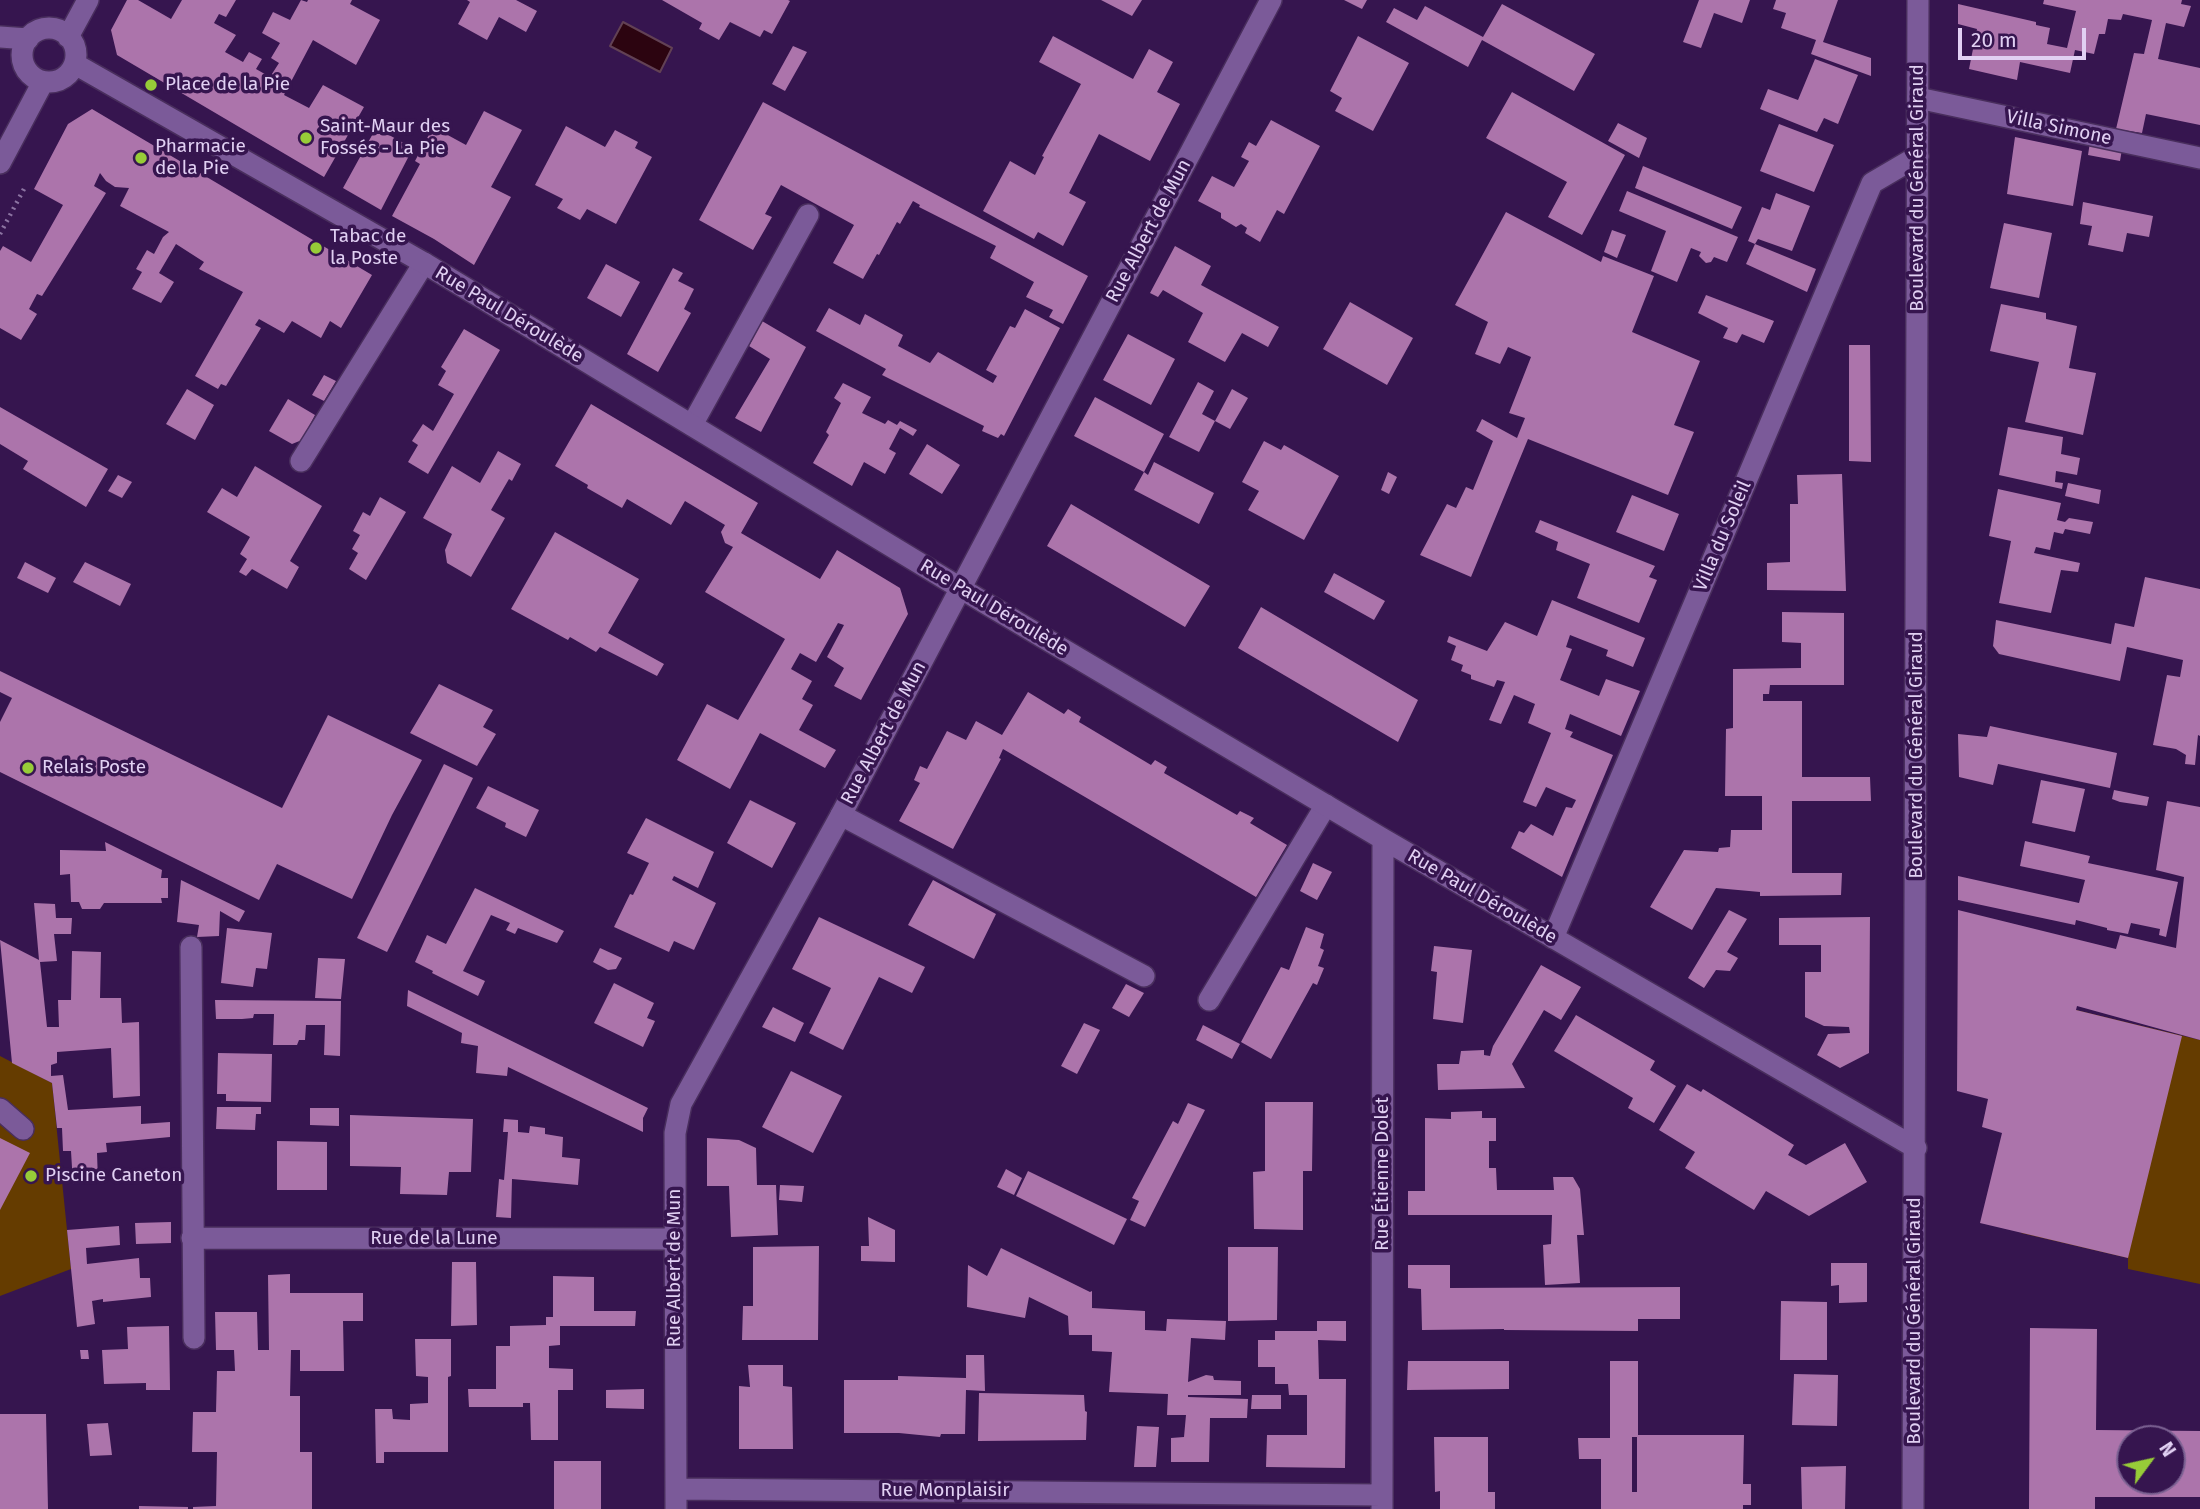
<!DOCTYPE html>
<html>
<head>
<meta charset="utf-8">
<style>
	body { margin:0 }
	#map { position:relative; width:2200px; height:1509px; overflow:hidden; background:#36154f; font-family:"Fira Sans",sans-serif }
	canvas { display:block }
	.north { position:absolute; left:2116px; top:1425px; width:70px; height:70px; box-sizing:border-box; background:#36154f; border:2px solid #7a6091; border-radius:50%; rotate:57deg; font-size:19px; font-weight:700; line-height:28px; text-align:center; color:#e1d0f3 }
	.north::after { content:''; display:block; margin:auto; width:24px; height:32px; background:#97cc38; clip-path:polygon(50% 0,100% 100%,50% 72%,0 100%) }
	.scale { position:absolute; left:1958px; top:28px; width:128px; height:32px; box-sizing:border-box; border:4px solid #e1d0f3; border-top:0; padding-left:9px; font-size:21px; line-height:24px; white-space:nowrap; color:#e1d0f3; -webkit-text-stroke:5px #36154f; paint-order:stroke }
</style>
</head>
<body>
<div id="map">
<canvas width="2200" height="1509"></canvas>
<div class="north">N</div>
<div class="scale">20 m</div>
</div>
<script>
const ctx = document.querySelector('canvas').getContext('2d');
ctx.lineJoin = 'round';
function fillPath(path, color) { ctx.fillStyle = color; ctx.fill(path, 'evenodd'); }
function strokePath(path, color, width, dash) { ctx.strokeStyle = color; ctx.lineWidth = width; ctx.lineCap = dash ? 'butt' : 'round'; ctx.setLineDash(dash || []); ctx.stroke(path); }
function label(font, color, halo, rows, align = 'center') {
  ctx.font = font + ' "Fira Sans",sans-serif'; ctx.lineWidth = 7; ctx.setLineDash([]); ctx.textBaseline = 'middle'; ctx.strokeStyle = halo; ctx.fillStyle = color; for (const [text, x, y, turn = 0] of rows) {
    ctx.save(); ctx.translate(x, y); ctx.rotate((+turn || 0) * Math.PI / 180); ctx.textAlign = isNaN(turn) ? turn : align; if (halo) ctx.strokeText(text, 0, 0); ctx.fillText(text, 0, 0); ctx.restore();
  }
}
const green = new Path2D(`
	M2076,1010L2200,1040V1284L2128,1269V1258L2021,1233Z
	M0,1056L52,1083L71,1269L0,1296Z`);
const water = new Path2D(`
	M623,22L672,48L660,72L610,46Z`);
const building = new Path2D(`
	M127,0H138L171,19L182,0H236L226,17L219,14L214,23L236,35L225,52L243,62L249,52L262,59L256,69L270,77L279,63L271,58L280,43L262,33L273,12L290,20L301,0L307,2L308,0H352L350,4L380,20L356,65L313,40L284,95L309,108L323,85L364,107L324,177L117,55L111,30Z
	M467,0H516L537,11L526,32L499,17L487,40L458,24L470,2Z
	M662,0H788L790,1L772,34L764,30L760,37L730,22L719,40L699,29L702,23Z
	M1101,0H1142L1132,16Z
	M1344,0H1367L1362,9Z
	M1699,0H1750L1742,23L1714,13L1701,48L1683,42Z
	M1776,0H1838L1823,42L1871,58V76L1811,54L1816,40L1781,28L1786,13L1773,9Z
	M2044,0H2182L2181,4L2191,6L2184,27L2166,23L2158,59L2200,68V125L2146,114L2142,133L2116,129L2134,53L2144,54L2152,20L2123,14L2121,20L2108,19L2105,34H2099L2094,54L2075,50L2070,73L2020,62L2017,80L1969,69L1977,29L1958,24V4L2036,22V25L2050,28L2047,44L2067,48L2076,11L2043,4Z
	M1502,4L1595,54L1574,91L1482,40L1468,67L1386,22L1394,8L1417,20L1425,6L1483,37Z
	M1053,36L1133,79L1149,49L1173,62L1157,92L1180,104L1150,161L1099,134L1069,193L1086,202L1063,246L1038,232L1034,239L983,211L1010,161L1035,175L1044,157L1042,156L1081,84L1039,62Z
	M1358,36L1409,63L1373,131L1335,111L1342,98L1330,91Z
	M793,46L807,52L785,91L772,84Z
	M1815,59L1858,75L1838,124L1824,118L1817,132L1760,109L1768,89L1798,100Z
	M1512,92L1625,155L1582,235L1548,217L1567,182L1486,138Z
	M763,102L1088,276L1063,324L1049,317L1053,310L1026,297L1034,282L990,258L996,246L919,207L920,205L913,201L900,224L897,222L879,255L877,254L863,279L833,263L854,225L781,185L765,214L772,217L753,250L699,220Z
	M92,109L372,275L341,328L330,321L321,338L292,321L284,333L259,319L255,325L261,328L226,386L221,384L218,389L195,376L243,292L199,269L204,262L176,244L159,273L174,282L161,303L132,289L142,272L136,269L147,250L154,254L163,237L169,232L120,206L129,188L115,187L106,181L100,173L94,186L106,193L42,296L37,294L29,309L37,314L21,340L0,328V251L3,246L31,262L63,205L34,189L68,124Z
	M484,111L522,130L491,187L511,197L474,265L434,239L392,216L420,164L415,161L433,127L466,145Z
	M1271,120L1320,146L1284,214L1277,210L1260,242L1245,233L1247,228L1241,224L1236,227L1221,218V213L1198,201L1212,176L1234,187L1249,161L1241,157L1249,142L1256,146Z
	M1618,123L1647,138L1639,158L1608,141Z
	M1779,124L1834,145L1814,192L1760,171Z
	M566,126L605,147L615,130L638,142L635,148L652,157L616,224L587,209L580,220L557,208L563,199L535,185Z
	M376,128L413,148L381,210L343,188Z
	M2015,137L2082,151L2073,206L2007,194Z
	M2090,142L2122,149L2120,161L2088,155Z
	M1643,166L1742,207L1732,229L1635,188Z
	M1627,191L1738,237L1727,262L1714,257L1711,262L1706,263L1699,256L1701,252L1691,248L1677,282L1651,271L1666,231L1619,211Z
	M1776,193L1810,206L1792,251L1758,239L1755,244L1748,241L1762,207L1770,210Z
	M2083,202L2153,216L2149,237L2127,233L2123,252L2088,245L2092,226L2080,224Z
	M1506,212L1601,262L1603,256L1654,276L1632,332L1700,361L1674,425L1694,432L1668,495L1528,439L1471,577L1420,555L1447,504L1456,508L1466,487L1473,490L1493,441L1476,431L1482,419L1517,438L1525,418L1509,413L1531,357L1508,347L1500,364L1475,354L1488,322L1455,305Z
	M2004,223L2052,233L2039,298L1990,288Z
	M1612,230L1626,235L1617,258L1604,252Z
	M1755,244L1816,269L1807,292L1746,264Z
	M1175,246L1211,266L1201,285L1279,327L1268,347L1242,333L1225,362L1188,342L1203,313L1163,290L1158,297L1150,293Z
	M606,264L640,282L621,317L587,298Z
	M673,268L683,273L678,281L694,289L684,309L691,313L658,372L627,354Z
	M1706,295L1774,321L1764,343L1742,334L1737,343L1723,338L1728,328L1698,313Z
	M1350,302L1413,338L1387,385L1323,349Z
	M2001,304L2046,313V319L2077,326L2069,368L2096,373L2083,435L2025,422L2039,362L1990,351Z
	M829,308L860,325L865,314L903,335L898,346L930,363L938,352L993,383L997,376L986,370L1010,326L1015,328L1025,309L1060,328L1004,436L1001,434L998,438L982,431L984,426L882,375L886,369L816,331Z
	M762,321L806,347L761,432L735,418L770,359L749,346Z
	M464,329L500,350L428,474L408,462L418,445L412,441L423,424L433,431L454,394L438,385L446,371L441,367Z
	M1128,334L1175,359L1151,405L1103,380Z
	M1849,345H1870L1871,462L1849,461Z
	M324,375L336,381L324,401L312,395Z
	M1198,382L1214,391L1202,414L1215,421L1199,452L1169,437Z
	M843,383L871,397L862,413L885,424L888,420L897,425L900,421L917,430L913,436L900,428L889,449L896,453L885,474L864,462L852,486L813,463L829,435L826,432L841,403L834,398Z
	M187,389L214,405L195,440L166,424Z
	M1232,389L1248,398L1230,429L1215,421Z
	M1095,397L1164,434L1144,472L1074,436Z
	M288,399L315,415L302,440L292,444L269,431Z
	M591,404L758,503L741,533L820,579L837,550L900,588L908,614L861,700L834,686L844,668L827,657L844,625L838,623L816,662L800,653L791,669L812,681L802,699L813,705L799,730L836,750L825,768L760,733L730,789L677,760L707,704L738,720L785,639L705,592L733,547L725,543L721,532L725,525L685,501L671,525L627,499L622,508L587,488L588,485L555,466Z
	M0,407L108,469L86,507L23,469L28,461L0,444Z
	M2008,427L2063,437L2061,454L2080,458L2077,475L2056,471L2055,482L2063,483L2062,489L1999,475Z
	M1264,441L1281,450L1284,445L1339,476L1304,540L1248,510L1259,491L1242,482Z
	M927,444L960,465L942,494L909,474Z
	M498,451L521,464L512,481L509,479L491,510L505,518L471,577L447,563L445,550L452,534L423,518L452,466L480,483Z
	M1154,462L1214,493L1199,524L1134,490L1144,472L1148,475Z
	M255,466L322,506L290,561L299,567L287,589L252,569L246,576L239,572L247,559L240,554L250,537L207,512L222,488L237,497Z
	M1388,472L1397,477L1389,494L1381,490Z
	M1842,474L1846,591L1767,590V563L1790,562V504H1798L1797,475Z
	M118,475L132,482L122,498L108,491Z
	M2068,483L2101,490L2099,504L2065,496Z
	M1998,489L2061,503L2057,520L2065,522L2069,518L2093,522L2090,534L2065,529L2063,534L2054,532L2050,550L2036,547L2034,553L2080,563L2078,572L2061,570L2051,613L1999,603L2011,541L1989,536Z
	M1632,495L1679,514L1664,551L1616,532Z
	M380,497L406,512L366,580L349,569L358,553L352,549L360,535L353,531L363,512L370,516Z
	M1071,504L1210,586L1185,627L1047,546Z
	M1540,520L1655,566L1649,577L1657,580L1639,623L1577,598L1590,564L1556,550L1558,542L1535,532Z
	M555,532L639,579L608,633L664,664L657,676L600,647L596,652L570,637L568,640L511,609Z
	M25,562L56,578L48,593L17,578Z
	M85,562L131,584L120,606L73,582Z
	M1334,573L1385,601L1374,620L1324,592Z
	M2145,577L2200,589V736L2198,735L2195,765L2185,764L2186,755L2176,749L2153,745L2167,675L2180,677L2183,660L2127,647L2120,681L1999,654L1993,646L1996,620L2111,644L2115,623L2134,627Z
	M1552,600L1645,638L1633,667L1606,656L1608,650L1570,635L1566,647L1572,649L1560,680L1599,696L1606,679L1640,691L1621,736L1570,714L1565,729L1573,732L1570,737L1613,755L1562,877L1511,848L1519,831L1524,833L1531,824L1553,836L1566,807L1572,808L1576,800L1546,787L1536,807L1523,802L1551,733L1528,723L1535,704L1514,695L1501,724L1489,720L1505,682L1497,680L1494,687L1471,679V675L1461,671L1463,665L1451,660L1456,646L1447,642L1449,636L1487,651L1505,622L1537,636Z
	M1261,607L1418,700L1398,742L1238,648Z
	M1782,612L1844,613V685H1770L1769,694H1763V701H1802V777H1870L1871,801H1792V873H1842L1841,895L1760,896V892L1716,888L1692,930L1650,907L1684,850L1718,852L1719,848L1730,847L1731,830H1762V796H1725L1726,729L1733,728V669L1801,668V643L1782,642Z
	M0,671L282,808L328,715L422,760L392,815L352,899L277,864L259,900L0,772V722L12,698L0,692Z
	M439,684L493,710L483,727L496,734L477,766L410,733Z
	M1028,692L1064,714L1068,709L1081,717L1079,722L1151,765L1155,760L1167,767L1164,773L1237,815L1240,811L1254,818L1250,823L1287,845L1256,897L1003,749L999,758L1001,759L953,849L899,821L920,783L914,780L920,766L927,769L947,731L966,740L976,721L1002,735Z
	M1990,726L2117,753L2110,788L1998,764L1993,785L1959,777L1958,734L1987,737Z
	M444,764L473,778L387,952L357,938Z
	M2041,780L2085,789L2075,832L2032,823Z
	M488,786L539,810L526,837L505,827L506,823L476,808Z
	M2114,790L2149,797L2147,806L2120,802L2112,799Z
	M750,800L796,823L772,868L727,843Z
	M2167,801L2200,807V1040L2077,1006L2076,1010L2182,1036L2128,1258L1980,1223L2002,1133L1982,1127L1988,1099L1957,1091L1958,910L2116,949L2120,935L2176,948L2184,877L2156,870Z
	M646,818L714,852L698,888L674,876L672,880L716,903L694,950L674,941L669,952L614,927L630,894L633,895L649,863L627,853Z
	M2025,841L2090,856L2088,863L2178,882L2166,937L2159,935L2160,929L2131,923L2128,934L2107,930V928L2076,920L2075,925L1958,900V876L2079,903L2085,880L2020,866Z
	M105,842L162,870L161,878H168V898H161L162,903H104L100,909H82L79,902H71L70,874L60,875V850L106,851Z
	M1313,863L1332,872L1317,900L1300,891Z
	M181,880L245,911L239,922L220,911L219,936L197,937L199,925L177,922Z
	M933,880L996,914L974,959L908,925Z
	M475,888L564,931L557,943L518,928L515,934L506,930L510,923L491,915L463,971L485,981L478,996L432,973L433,971L415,962L427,935L446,944Z
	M34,903L55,904L56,918H72L71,934H54L57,961L40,962L47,1027H59L58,1000H71L72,951L101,952L100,998H121L122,1023L139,1022L140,1096L113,1098L111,1048L57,1052V1063L51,1065V1076L63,1075L68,1110L141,1106V1124L170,1122V1137L106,1143L107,1152L97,1153L98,1181L73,1184L71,1151H63L62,1128H57L52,1083L12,1063L0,940L39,960Z
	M1729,910L1747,919L1727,952L1738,958L1730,971L1716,970L1704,988L1688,978Z
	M819,917L925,967L912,993L879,977L843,1050L809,1033L831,988L792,969Z
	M1870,917L1869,1053L1840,1068L1817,1055L1828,1034L1850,1033L1849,1027L1824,1026L1805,1017V972H1821V945H1779V918Z
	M1306,927L1324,934L1320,948L1324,950L1318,966L1324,968L1317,985L1313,983L1271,1059L1241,1042L1281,967L1289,970Z
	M227,928L272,933L267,969L256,968L253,987L221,983Z
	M1434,946L1472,950L1463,1023L1433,1019L1437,972L1431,971Z
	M600,948L622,958L616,969L608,970L593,962Z
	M318,958L345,959L341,999L315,998Z
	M1541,965L1581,987L1561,1020L1544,1010L1512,1064L1525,1088L1438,1090L1437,1064H1459L1461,1051L1484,1050V1055L1490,1056L1493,1046Z
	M614,983L654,1003L647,1018L655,1021L643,1047L594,1023Z
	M1126,984L1144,993L1129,1017L1112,1008Z
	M408,990L648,1108L643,1118V1132L508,1067L507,1076L476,1073L478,1046L461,1043L462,1033L407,1006Z
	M215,1000L341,1001L340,1056L324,1055L325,1025H306L305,1040H299L297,1045H273L274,1014H254L253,1018L242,1019H216Z
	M773,1007L804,1023L795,1042L762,1027Z
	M1576,1015L1655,1061L1650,1070L1676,1086L1654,1123L1628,1108L1633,1098L1554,1051Z
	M1084,1023L1100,1030L1077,1074L1061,1066Z
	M1203,1025L1240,1044L1232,1059L1196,1040Z
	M218,1053L272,1054L271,1102L226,1101V1094H217Z
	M791,1071L842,1096L813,1153L762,1127Z
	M1687,1084L1701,1092L1703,1089L1794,1145L1788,1155L1806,1165L1845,1143L1867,1182L1809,1216L1766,1191L1754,1210L1685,1168L1695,1152L1659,1130Z
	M1265,1102H1313L1312,1171H1303V1230L1254,1229L1253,1172L1265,1171Z
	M1188,1103L1205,1110L1145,1227L1130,1220L1139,1201L1132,1198L1173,1121L1178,1124Z
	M217,1107H261V1114H256L255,1130L216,1129Z
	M310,1108H339V1126L310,1125Z
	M1482,1111V1118H1496V1141H1489V1168H1496L1497,1190H1554L1553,1177H1573L1580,1189L1584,1235H1577L1580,1283L1545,1285L1543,1245L1551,1244L1552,1215H1408V1191H1425V1118L1451,1119V1112Z
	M350,1115L473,1119L471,1172H449L447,1195L400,1194L401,1167L350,1166Z
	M504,1119L518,1120V1132L529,1133L530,1126L545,1128V1134L563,1137L562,1157L580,1159L578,1185L512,1179L511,1218L496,1217L499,1179L504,1180L508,1132H503Z
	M0,1138L30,1153L0,1210Z
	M707,1138L739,1140L756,1148L757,1185H776L778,1235L731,1237L729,1186H707Z
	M277,1141L327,1142V1190H277Z
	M1006,1169L1022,1178L1014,1195L997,1187Z
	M1028,1171L1127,1219L1114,1245L1016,1196Z
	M780,1185L804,1186L802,1202L779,1200Z
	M868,1217L895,1230V1262L861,1261V1246H869Z
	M171,1222V1243L136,1244L135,1223Z
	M119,1226L120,1245L86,1248L87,1264L139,1258L140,1278H150L151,1297L103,1302V1299L92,1301L95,1324L77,1327L67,1230Z
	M819,1246L818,1340H742L743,1306H753V1247Z
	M1228,1247H1278L1277,1320L1228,1321Z
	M1001,1248L1090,1292L1092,1291V1308L1145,1311V1330L1166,1331L1167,1319L1226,1321L1225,1340L1191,1338L1188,1382L1206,1375L1213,1376L1214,1380L1241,1381V1395H1188V1397L1248,1399L1247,1418H1210L1209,1462H1171V1438L1184,1437L1186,1415H1167L1168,1394L1109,1392L1112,1352L1092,1351V1335H1069L1068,1316L1029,1297L1025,1318L967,1307L968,1265L987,1276Z
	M452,1262H476L477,1325L451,1326Z
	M1831,1263H1867V1302L1839,1303V1285L1831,1286Z
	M1408,1265H1450V1288L1680,1287V1319H1638V1331L1504,1330V1329L1422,1330L1421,1289L1408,1288Z
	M290,1274V1293H363V1321H343L344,1371H300V1350H291L290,1396H300V1452H312V1509H193V1507L216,1506L217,1452H192L193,1412H216L217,1371H235L234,1350H216L215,1312H257L258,1350H269L268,1275Z
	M553,1276L594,1277V1311H636L635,1326H560V1345L549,1346V1368L573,1369V1390H558V1440H531L530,1403H523V1407H469L468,1389H496V1346H510V1326L546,1325V1317H553Z
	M1781,1301L1827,1302V1360H1780Z
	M1317,1321H1346V1341L1318,1340L1319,1379H1346L1345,1468L1266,1467L1267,1435H1307V1395H1289L1288,1384H1275V1367H1258V1340H1275V1331H1317Z
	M169,1326L170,1390H146V1383L104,1384L102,1350L128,1349L127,1327Z
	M2030,1328L2097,1329L2096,1430L2200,1431V1497H2095V1509H2029ZM2130,1439H2172V1481H2130Z
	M415,1339H451V1376L448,1377V1452H384V1463H376L375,1409H392L393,1419L410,1420V1404L428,1403V1377L416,1376Z
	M80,1350H88L89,1359H81Z
	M966,1355H984L985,1391L966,1390L965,1434H941L940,1437L899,1433H844V1380H898V1376L966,1378Z
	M1408,1361H1509V1389L1407,1390Z
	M1610,1361H1638V1435H1744L1743,1484H1751V1505H1743V1509H1601V1459H1579L1578,1438H1610ZM1632,1437H1637V1492H1632Z
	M748,1365H783V1386L792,1387L793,1449H739V1386L750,1387Z
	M1794,1374L1838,1375L1837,1426L1792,1425Z
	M644,1389V1409L606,1408V1390Z
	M979,1393L1084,1395L1085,1411L1087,1412L1086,1440L978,1441Z
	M1252,1395H1281V1409H1251Z
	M0,1414H46L48,1509H0Z
	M108,1423L112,1455L90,1456L87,1424Z
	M1137,1426L1159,1427L1156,1467H1134Z
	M1434,1437H1488V1492H1495V1509H1440V1491L1435,1492Z
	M554,1461H601V1509H554Z
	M1846,1466L1845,1509H1802L1801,1467Z
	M139,1506L188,1507V1509H139Z`);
const path = new Path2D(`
	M0,234L25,187`);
const lane = new Path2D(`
	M1918,98L2200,158
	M692,425L808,215
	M301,461L424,263
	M841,815L1144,976
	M1209,1000L1326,805
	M0,1109L23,1129`);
const street = new Path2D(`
	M22 55a27 27 0 1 1 54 0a27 27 0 1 1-54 0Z
	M0,37L28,39
	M68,37L88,0
	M75,64L424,263L985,603L1383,839L1916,1148
	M0,163L43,82
	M1553,938L1872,183L1918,156
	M191,947L194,1338
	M192,1238L675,1239
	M676,1489L1382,1495
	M676,1509L675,1133L681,1104L841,815L1271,0
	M1382,1509L1383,839
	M1913,1509L1918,0`);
const markers = [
	[151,85,7,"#97cc38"],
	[306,138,7,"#97cc38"],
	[141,158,7,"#97cc38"],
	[316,248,7,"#97cc38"],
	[28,768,7,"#97cc38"],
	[31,1176,7,"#97cc38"]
];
const poiNames = [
	["Place de la Pie",165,85],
	["Saint-Maur des",320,127],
	["Fossés - La Pie",320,149],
	["Pharmacie",155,147],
	["de la Pie",155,169],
	["Tabac de",330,237],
	["la Poste",330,259],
	["Relais Poste",42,768],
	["Piscine Caneton",45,1176]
];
const streetNames = [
	["Villa Simone",2059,128,12],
	["Boulevard du Général Giraud",1918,188,-90],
	["Rue Albert de Mun",1149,231,-62],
	["Rue Paul Déroulède",509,315,31],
	["Villa du Soleil",1723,536,-67],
	["Rue Paul Déroulède",994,608,31],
	["Rue Albert de Mun",884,733,-62],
	["Boulevard du Général Giraud",1917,755,-90],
	["Rue Paul Déroulède",1482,897,30],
	["Rue Étienne Dolet",1383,1174,-90],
	["Rue de la Lune",434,1239],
	["Rue Albert de Mun",675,1268,-90],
	["Boulevard du Général Giraud",1915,1321,-90],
	["Rue Monplaisir",945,1491]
];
fillPath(green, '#653c00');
fillPath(water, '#2c0410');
strokePath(water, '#624154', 2);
fillPath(building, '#ac74ab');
strokePath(lane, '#492e5d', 24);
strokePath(street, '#492e5d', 24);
strokePath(path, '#8c74a2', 4.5, [2, 5]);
strokePath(lane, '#7b5a99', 21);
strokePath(street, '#7b5a99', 21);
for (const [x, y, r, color] of markers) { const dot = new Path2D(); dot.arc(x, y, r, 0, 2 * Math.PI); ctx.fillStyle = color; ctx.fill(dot); strokePath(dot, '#36154f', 2.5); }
label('19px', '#e1d0f3', '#36154f', poiNames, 'left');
label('19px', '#e1d0f3', '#36154f', streetNames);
</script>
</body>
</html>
